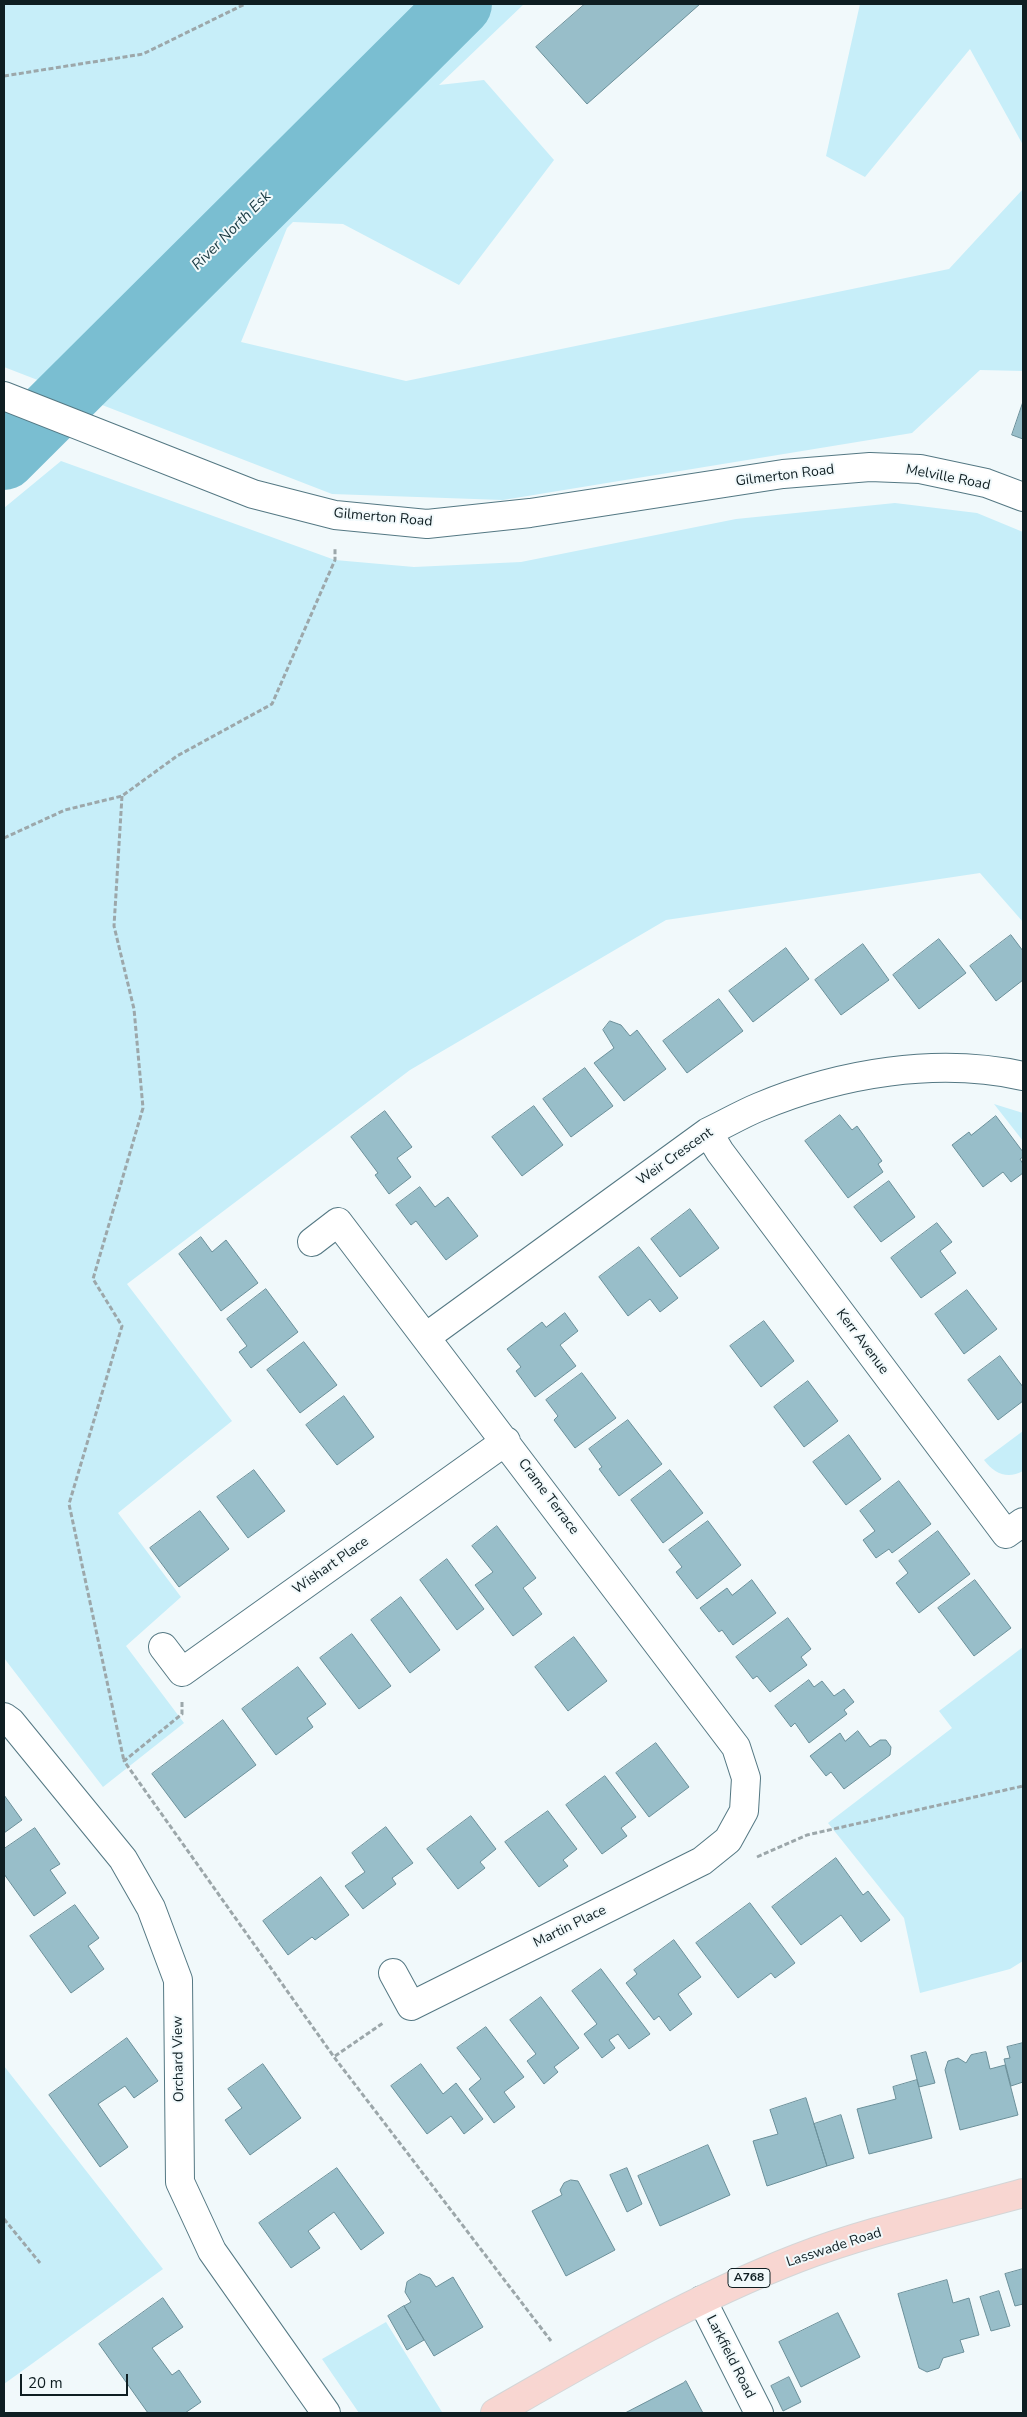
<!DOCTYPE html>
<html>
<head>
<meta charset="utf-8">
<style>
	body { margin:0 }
	#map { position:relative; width:1027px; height:2417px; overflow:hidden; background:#f1f9fb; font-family:"Nunito Sans",sans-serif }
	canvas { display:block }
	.frame { position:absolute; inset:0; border:5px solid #0f1e22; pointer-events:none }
	.scale { position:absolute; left:20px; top:2374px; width:108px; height:22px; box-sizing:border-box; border:2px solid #0f1e22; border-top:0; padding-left:6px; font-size:15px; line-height:18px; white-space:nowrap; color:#0f1e22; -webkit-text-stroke:4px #f1f9fb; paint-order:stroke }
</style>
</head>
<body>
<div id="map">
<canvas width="1027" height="2417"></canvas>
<div class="frame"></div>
<div class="scale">20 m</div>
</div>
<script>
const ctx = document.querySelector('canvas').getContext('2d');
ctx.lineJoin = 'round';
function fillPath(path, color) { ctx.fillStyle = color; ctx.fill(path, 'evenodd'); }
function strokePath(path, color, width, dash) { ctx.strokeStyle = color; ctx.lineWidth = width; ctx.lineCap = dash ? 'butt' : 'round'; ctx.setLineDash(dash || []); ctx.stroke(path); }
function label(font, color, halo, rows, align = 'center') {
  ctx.font = font + ' "Nunito Sans",sans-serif'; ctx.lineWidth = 4; ctx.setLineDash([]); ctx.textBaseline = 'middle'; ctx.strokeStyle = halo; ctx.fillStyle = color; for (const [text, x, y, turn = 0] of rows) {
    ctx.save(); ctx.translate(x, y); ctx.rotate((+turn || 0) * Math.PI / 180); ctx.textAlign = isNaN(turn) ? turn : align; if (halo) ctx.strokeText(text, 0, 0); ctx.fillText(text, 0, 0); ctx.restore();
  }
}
const green = new Path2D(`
	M4,4H524L439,85L484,80L554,160L459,285L343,224L293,222L287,228L241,342L406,381L949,269L1023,189V371L980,370L912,433L503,500L332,494L4,367Z
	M860,4H1023V145L970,49L865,177L826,156Z
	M61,461L335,560L414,567L521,562L736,519L895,503L977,513L1023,532V922L980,873L666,920L410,1070L127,1284L232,1421L118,1513L181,1597L126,1646L184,1723L103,1787L4,1658V508Z
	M994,1104L1023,1113V1141Z
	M1023,1431V1471C1007,1480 994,1473 984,1460Z
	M1023,1647V1961L1010,1969L920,1993L904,1918L828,1823L952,1728L939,1711Z
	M4,2066L163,2269L4,2384Z
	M386,2322L442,2412L441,2413H359L322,2359Z`);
const river = new Path2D(`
	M4,458L460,4`);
const building = new Path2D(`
	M585,4H700L587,104L536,47Z
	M1023,402V439L1012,435Z
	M1011,935L1023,951V980L996,1001L970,966Z
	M939,939L966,973L919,1009L893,975Z
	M863,944L889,980L841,1015L815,980Z
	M786,948L809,979L753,1022L729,991Z
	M719,999L743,1031L687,1073L663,1041Z
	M610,1021L621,1025L630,1036L637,1030L666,1069L624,1101L594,1063L614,1048L603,1030Z
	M585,1068L613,1106L571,1137L543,1099Z
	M534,1106L563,1145L522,1176L492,1137Z
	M385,1111L412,1147L397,1158L411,1177L389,1194L375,1175L378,1173L351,1137Z
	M840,1115L852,1130L857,1126L882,1161L878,1164L883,1172L848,1198L805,1141Z
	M996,1116L1023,1152V1157L1020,1159L1023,1164V1173L1011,1182L1003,1172L983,1187L952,1145L969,1132L971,1135Z
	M889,1181L915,1217L881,1242L854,1207Z
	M420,1187L435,1207L448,1197L478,1236L446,1260L416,1221L411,1225L396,1205Z
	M690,1209L719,1248L680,1277L651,1239Z
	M937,1223L952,1242L940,1251L956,1273L921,1298L891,1258Z
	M201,1237L212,1252L226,1240L258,1283L221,1311L179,1254Z
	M639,1247L678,1298L660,1312L650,1299L628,1316L599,1277Z
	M266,1289L298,1332L251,1368L239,1352L247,1346L227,1319Z
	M967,1290L997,1329L964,1354L935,1314Z
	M565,1313L578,1331L560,1345L576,1366L535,1397L516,1371L521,1367L507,1349L542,1322L546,1327Z
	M764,1321L794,1361L761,1387L730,1346Z
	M304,1342L337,1385L300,1413L267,1370Z
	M1000,1356L1023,1387V1401L998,1420L968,1380Z
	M582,1373L616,1418L575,1448L554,1420L558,1416L546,1400Z
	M808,1381L838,1421L804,1447L774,1407Z
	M344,1396L374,1437L337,1465L306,1425Z
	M628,1420L662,1464L619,1496L599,1469L602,1467L589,1449Z
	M849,1435L881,1479L846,1505L813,1462Z
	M254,1470L285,1511L248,1538L217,1497Z
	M670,1470L703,1513L663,1543L631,1500Z
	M899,1481L931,1524L892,1553L889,1549L876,1558L863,1540L875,1531L860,1511Z
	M200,1511L229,1549L179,1587L150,1548Z
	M708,1521L741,1565L697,1599L676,1572L682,1567L669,1550Z
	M497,1526L536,1578L523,1588L542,1614L513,1636L475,1585L493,1572L472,1546Z
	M938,1531L970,1574L919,1613L896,1583L908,1573L899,1561Z
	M447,1559L484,1609L457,1630L420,1580Z
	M752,1580L776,1613L733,1645L722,1630L719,1632L700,1608L727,1588L732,1595Z
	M975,1580L1011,1628L974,1656L938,1608Z
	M401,1597L440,1650L410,1673L371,1620Z
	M788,1618L811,1649L801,1657L807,1665L770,1692L757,1676L753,1679L736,1657Z
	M352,1634L391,1686L359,1709L320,1658Z
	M574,1637L607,1681L568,1711L535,1667Z
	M298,1667L326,1704L307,1718L313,1727L276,1755L242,1709Z
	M809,1680L814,1687L822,1681L834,1696L844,1689L854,1702L844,1710L847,1714L809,1743L795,1723L791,1727L775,1706Z
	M223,1720L256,1765L185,1818L152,1774Z
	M858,1731L870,1747L880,1740H886L891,1747L890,1755L844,1789L831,1772L826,1776L810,1756L840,1733L845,1741Z
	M656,1743L689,1787L649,1817L616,1773Z
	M605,1776L636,1817L621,1828L627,1836L602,1854L566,1805Z
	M4,1795L22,1820L4,1833Z
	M548,1811L577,1849L563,1860L568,1866L539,1887L505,1842Z
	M471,1816L496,1849L480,1862L485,1868L458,1889L427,1849Z
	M386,1827L413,1863L392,1878L396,1884L363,1909L345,1886L365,1872L352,1853Z
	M35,1828L60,1864L50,1870L66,1893L34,1916L4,1874V1849Z
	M836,1858L863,1895L868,1891L890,1920L861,1942L841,1915L801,1945L772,1907Z
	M321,1877L349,1915L315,1940L312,1937L288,1955L263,1921Z
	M750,1903L795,1963L775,1978L771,1973L738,1998L696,1943Z
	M75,1905L99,1938L88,1946L104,1969L71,1993L30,1936Z
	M674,1940L701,1977L678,1994L692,2014L670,2031L659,2016L654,2020L626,1983L637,1974L634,1970Z
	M601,1969L650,2034L629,2049L618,2034L609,2040L615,2048L602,2058L584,2034L597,2024L572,1991Z
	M541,1997L579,2048L554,2067L558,2072L544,2084L527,2061L536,2054L510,2020Z
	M486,2027L524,2077L504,2092L515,2107L494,2123L469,2089L481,2079L457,2048Z
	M127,2038L158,2081L134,2098L125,2086L98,2104L128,2147L100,2167L49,2095Z
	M1023,2043V2082L1011,2086L1004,2059L1010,2058L1007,2047Z
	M926,2052L935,2083L919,2087L911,2056Z
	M986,2052L990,2069L1005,2065L1018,2115L960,2130L945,2070L948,2061L958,2058L966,2063L971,2055Z
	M263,2064L301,2118L250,2155L225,2120L242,2108L228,2089Z
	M421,2064L443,2094L456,2083L483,2119L464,2134L451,2116L427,2134L391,2086Z
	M917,2080L932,2138L869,2154L857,2109L896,2099L893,2087Z
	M806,2098L827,2166L767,2186L753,2141L778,2134L770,2110Z
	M841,2115L854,2158L827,2166L814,2124Z
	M708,2145L730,2195L660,2226L638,2176Z
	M337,2168L384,2233L361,2250L334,2212L308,2231L320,2248L291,2268L259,2223Z
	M627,2168L642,2204L627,2212L610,2175Z
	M571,2180L578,2181L615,2250L566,2276L532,2211L562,2195L560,2190L564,2183Z
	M1023,2269V2304L1015,2306L1005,2274Z
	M420,2274L430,2278L436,2287L453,2277L483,2327L434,2356L404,2306L411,2302L405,2292L407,2282Z
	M947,2280L953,2303L969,2298L979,2335L960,2340L964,2352L943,2358L939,2368L927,2372L919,2368L898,2294Z
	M999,2291L1010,2326L991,2331L980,2297Z
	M163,2298L183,2327L152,2348L172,2375L179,2370L201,2402L185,2413H148L99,2344Z
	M404,2306L424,2340L407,2350L388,2316Z
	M838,2313L860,2357L801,2387L779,2342Z
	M789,2377L801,2402L783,2411L771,2386Z
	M686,2381L703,2413H625L683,2383Z`);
const path = new Path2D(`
	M4,76L143,54L245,4
	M122,796L114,926L134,1009L143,1108L93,1279L122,1326L69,1504L124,1761
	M4,838L65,810L122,796L177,756L272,704L335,560V548
	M182,1702V1714L124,1761L334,2057L551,2341
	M757,1857L807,1835L1023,1786
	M335,2056L383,2023
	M4,2219L40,2263`);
const minor = new Path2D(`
	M708,1132L720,1152L1006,1534L1023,1522
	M312,1242L338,1222L736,1747L746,1778L744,1811L728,1840L702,1861L411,2006L393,1973
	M426,1337L708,1132C725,1124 742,1114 759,1107C840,1073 937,1057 1023,1076
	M163,1647L182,1672L506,1441
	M4,1717L11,1722L123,1859L151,1908L178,1980L180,2182L212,2251L326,2413
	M702,2300L759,2413`);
const secondary = new Path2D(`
	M4,396L253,494L335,515L427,524L530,513L783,474L870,467L920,469L986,483L1023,497`);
const primary = new Path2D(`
	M495,2413C594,2356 692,2299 798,2258C870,2230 948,2214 1023,2193`);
const shields = [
	[749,2278,42]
];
const shieldNames = [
	["A768",749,2278]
];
const streetNames = [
	["Gilmerton Road",785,476,-7],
	["Melville Road",948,478,11],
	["Gilmerton Road",383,518,5],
	["Weir Crescent",675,1157,-35],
	["Kerr Avenue",862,1342,53],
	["Crame Terrace",548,1497,53],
	["Wishart Place",331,1566,-35],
	["Martin Place",570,1927,-26],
	["Orchard View",179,2059,-91],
	["Lasswade Road",834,2248,-18],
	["Larkfield Road",730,2357,63]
];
const waterNames = [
	["River North Esk",232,231,-45]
];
fillPath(green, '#c7eef9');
strokePath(river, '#7abed1', 64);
fillPath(building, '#98bec9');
strokePath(building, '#6b909a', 1);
strokePath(minor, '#547883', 30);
strokePath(secondary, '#547883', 30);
strokePath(primary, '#d4d6d7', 30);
strokePath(path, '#9ca7aa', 3, [5, 2.5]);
strokePath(minor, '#fff', 28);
strokePath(secondary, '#fff', 28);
strokePath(primary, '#f8d6d1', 28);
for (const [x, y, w] of shields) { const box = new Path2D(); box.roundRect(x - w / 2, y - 9.5, w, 19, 4); ctx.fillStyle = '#f1f9fb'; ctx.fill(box); strokePath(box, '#0f1e22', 1); }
label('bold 12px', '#0f1e22', null, shieldNames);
label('14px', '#0f1e22', '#f1f9fb', streetNames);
label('italic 15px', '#183941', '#f1f9fb', waterNames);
</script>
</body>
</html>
